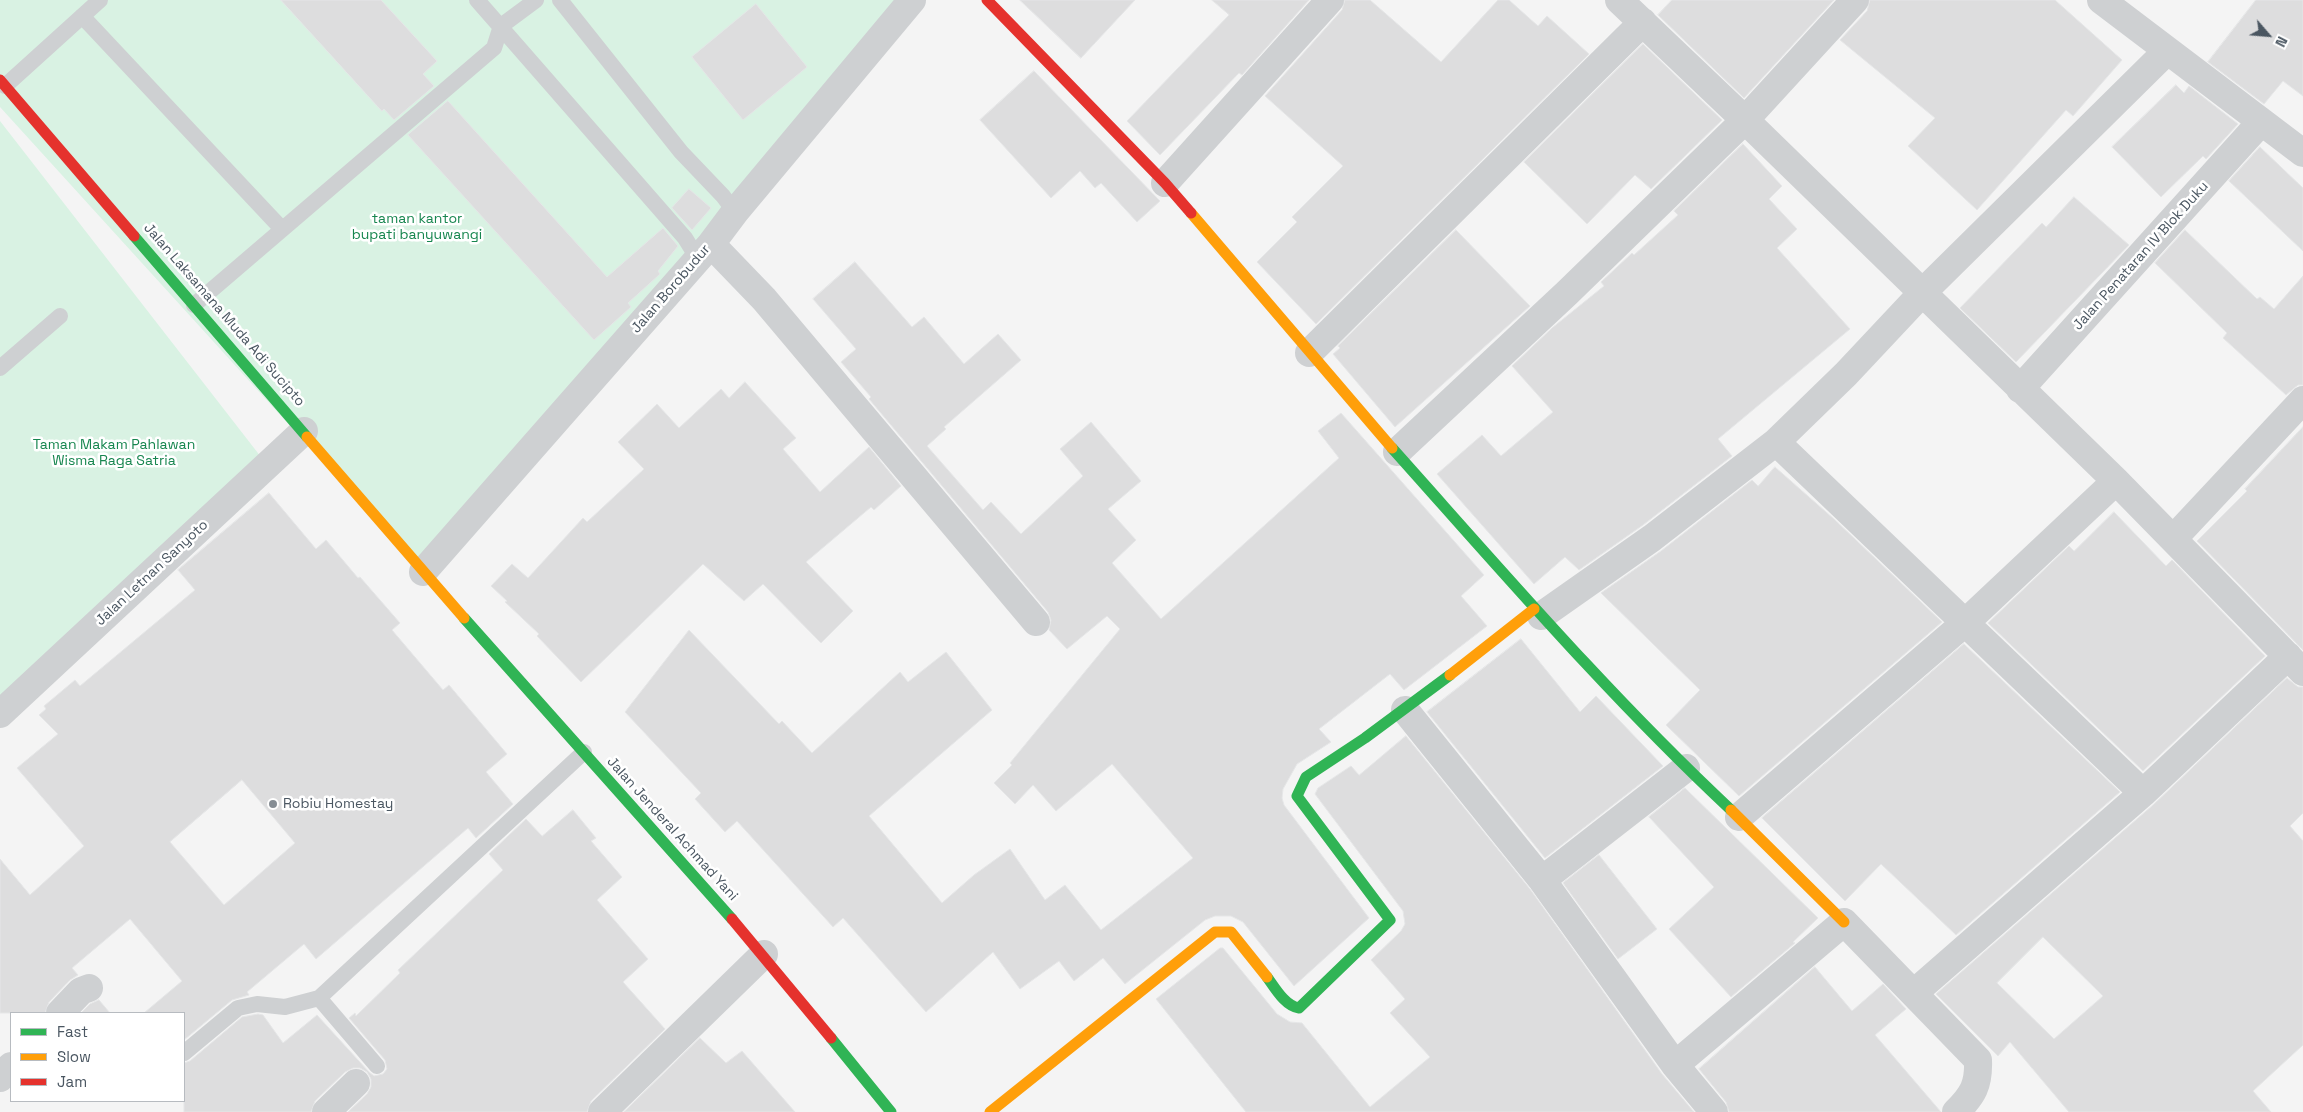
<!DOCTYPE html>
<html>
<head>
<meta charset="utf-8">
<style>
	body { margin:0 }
	#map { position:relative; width:2303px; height:1112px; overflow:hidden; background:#f4f4f4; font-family:"Space Grotesk",sans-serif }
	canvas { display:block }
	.legend { position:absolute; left:10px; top:1012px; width:175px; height:90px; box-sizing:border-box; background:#fff; border:1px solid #b7bbc0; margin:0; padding:6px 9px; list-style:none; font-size:15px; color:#4a5661 }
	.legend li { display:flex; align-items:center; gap:10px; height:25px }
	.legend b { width:25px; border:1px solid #b7bbc0 }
	.north { position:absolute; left:2243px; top:10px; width:50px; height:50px; -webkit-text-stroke:4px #fff; paint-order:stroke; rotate:117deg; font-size:14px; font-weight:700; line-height:20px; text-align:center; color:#4a5661 }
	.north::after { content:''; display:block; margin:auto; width:18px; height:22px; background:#4a5661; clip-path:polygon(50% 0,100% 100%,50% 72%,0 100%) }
</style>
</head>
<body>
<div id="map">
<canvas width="2303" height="1112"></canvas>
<ul class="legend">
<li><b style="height:6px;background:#30b455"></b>Fast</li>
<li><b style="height:6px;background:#ff9f0a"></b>Slow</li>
<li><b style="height:6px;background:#e5322d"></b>Jam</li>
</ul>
<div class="north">N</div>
</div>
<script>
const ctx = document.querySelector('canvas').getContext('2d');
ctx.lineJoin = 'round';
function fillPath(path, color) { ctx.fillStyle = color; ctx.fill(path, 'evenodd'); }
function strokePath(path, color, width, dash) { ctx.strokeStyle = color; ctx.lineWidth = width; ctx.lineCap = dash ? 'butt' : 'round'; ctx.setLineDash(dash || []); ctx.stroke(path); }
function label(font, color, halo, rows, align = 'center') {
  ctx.font = font + ' "Space Grotesk",sans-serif'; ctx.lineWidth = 5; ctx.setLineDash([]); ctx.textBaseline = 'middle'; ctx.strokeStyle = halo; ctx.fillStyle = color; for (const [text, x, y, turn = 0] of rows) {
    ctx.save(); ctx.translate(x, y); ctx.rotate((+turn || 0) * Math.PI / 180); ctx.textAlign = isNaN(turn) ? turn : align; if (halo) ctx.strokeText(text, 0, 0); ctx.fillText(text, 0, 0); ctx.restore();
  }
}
const green = new Path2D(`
	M0,0H909L423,572L0,107Z
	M0,121L268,466L0,712Z`);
const building = new Path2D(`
	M281,0H381L437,61L423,74L434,86L394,120L384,109L382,111Z
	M1020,0H1135L1081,58Z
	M1212,0H1309L1242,75L1239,73L1160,155L1127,121L1229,15Z
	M1345,0H1370L1441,62L1498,0H1509L1538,26L1547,16L1589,54L1316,324L1257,262L1297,222L1292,217L1343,166L1265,96L1342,10Z
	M1672,0H1834L1744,98L1658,15Z
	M1870,0H2055L2122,60L2073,116L2066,110L1977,210L1908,146L1935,118L1840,40L1867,11Z
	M2256,0H2303V96L2283,81L2264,104L2208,62Z
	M756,4L807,67L743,120L692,57Z
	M1643,44L1722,120L1651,189L1635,175L1587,224L1524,162Z
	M1034,71L1160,201L1137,222L1101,183L1095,188L1080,171L1051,198L980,120Z
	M2176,85L2184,93L2189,86L2238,124L2206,159L2203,156L2161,197L2112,147Z
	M448,101L607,277L663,228L678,246L658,271L660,274L628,303L631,307L594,340L408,135Z
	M1743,144L1782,186L1769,199L1797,229L1777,248L1850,329L1718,439L1732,456L1643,525L1579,570L1565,557L1534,584L1437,474L1482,435L1501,456L1553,412L1512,366L1552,328L1604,286L1601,282L1632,253L1634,255L1678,215L1674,211Z
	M2260,147L2303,188V251L2229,181Z
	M689,189L711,208L692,230L672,208Z
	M2074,197L2129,245L2016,362L1960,308L2042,223L2046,227Z
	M1456,230L1530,306L1395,427L1333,354L1340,348L1338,346Z
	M2185,230L2257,299L2260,297L2274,309L2303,276V385H2298L2286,395L2223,338L2227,333L2155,263Z
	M855,262L912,327L924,317L964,364L998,334L1021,360L944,427L946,429L927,446L983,510L991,502L1021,534L1083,476L1060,449L1091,422L1141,481L1108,509L1136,540L1112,563L1161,619L1339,458L1318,431L1341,413L1484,575L1461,596L1487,626L1404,690L1390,674L1319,729L1331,742L1297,764L1283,789L1282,798L1284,805L1369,918L1294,986L1243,922L1231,916H1215L1205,920L1125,984L1103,958L1074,981L1059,961L1020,989L993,952L926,1012L843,918L833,927L737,821L725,832L695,799L701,793L625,712L689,630L779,724L782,721L812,753L900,672L908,682L946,652L992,710L869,816L942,903L974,875L1010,849L1045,900L1065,885L1101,930L1193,858L1112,764L1056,811L1033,785L1015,804L994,783L1012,765L1010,763L1120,629L1107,616L1067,649L1049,630L1051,620L1048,612L869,399L871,397L841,362L856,349L813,299Z
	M745,382L796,438L783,449L820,492L869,447L901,486L874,510L871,507L806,562L853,611L821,643L763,584L744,601L703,564L581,682L537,636L539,634L505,602L507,601L491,586L512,564L528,578L583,518L587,522L644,469L618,442L657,404L679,428L721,389L729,398Z
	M2303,427V650L2197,541L2247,491L2245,489Z
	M1775,467L1834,519L1942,622L1739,796L1666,725L1700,690L1601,593L1661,551L1752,480L1758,486Z
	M269,493L316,549L326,540L358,578L360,577L400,623L392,630L443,690L449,685L507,754L486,772L513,804L476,838L468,828L316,959L304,944L247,992L249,995L232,1000L184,1040V1013H144L182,981L130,919L72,968L78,975L70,980L49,1002L45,1013H0V859L30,895L84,846L17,768L58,734L39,715L46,709L44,706L75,680L80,686L195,590L178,570ZM242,780L295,843L224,905L170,842Z
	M2114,512L2166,566L2172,560L2265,656L2143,771L1988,623L2069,546L2074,551Z
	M1521,639L1580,712L1596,696L1663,766L1545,858L1427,712Z
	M1964,644L2120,792L1956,935L1881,864L1845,901L1762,818Z
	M2287,678L2298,687H2303V813L2290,826L2303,841V1045L2253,1091L2271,1112H2069L2010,1042L1998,1056L1936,994L2153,805ZM2043,937L2103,996L2054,1039L1997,983Z
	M1406,736L1530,889L1662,1074L1694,1112H1246L1156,999L1220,948H1223L1277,1014L1290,1022L1302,1023L1370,1107L1430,1057L1390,1013L1405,999L1371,960L1401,931L1405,924L1403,911L1315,794L1318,788L1351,766L1359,775Z
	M1685,788L1818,918L1793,942L1795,943L1731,997L1669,929L1714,887L1649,817Z
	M573,810L596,838L591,841L622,877L597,900L648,959L623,982L665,1029L591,1101L587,1112H348L367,1094L371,1087V1079L367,1072L360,1068H353L345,1072L315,1101L311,1112H184V1063L190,1061L242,1017L258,1014L263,1015L283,1043L317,1015L369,1072L374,1076L383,1074L387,1069L385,1060L349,1018L355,1013L356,1016L400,973L398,970L503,870L489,854L526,819L542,836Z
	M1599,855L1657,929L1618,959L1563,883Z
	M1815,967L1852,1011L1883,984L1906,1009L1875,1035L1941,1112H1729L1726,1102L1699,1069Z
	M99,1000L110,1013H81L90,1004Z
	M700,1038L726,1063L742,1051L795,1112H624Z`);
const lane = new Path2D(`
	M477,0L685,238L698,259
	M560,0L681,152L723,196L735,212
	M82,16L282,229
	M5,86L100,0
	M194,305L494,48L501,26L536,0
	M0,368L60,316
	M319,998L377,1066
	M184,1053L238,1008L257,1004L285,1007L319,998L584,752`);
const street = new Path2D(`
	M1619,0L1745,120L2116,481L2303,672
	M2101,0L2303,153
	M1165,183L1330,0
	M711,244L764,299L1036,622
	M1309,353L1643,22
	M2020,389L2261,122
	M1776,442L2143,793
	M1397,452L1567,293L1745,120L1855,0
	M2173,539L2303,400
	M423,572L711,244L735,212L912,0
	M1541,616L1652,538L1776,442L1846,374L1923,292L2167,51
	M1405,710L1542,880L1675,1065L1714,1112
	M0,714L304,431
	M1739,817L1966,622L2116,481
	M1542,880L1686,768
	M1915,992L2143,793L2288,656
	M60,1013L81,991L89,988
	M1675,1065L1844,922L1978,1060C1979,1085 1973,1095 1956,1112
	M0,1078L11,1066
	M326,1112L356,1083
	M602,1112L764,954`);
const fast = new Path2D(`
	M134,236L307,437
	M1392,448C1502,571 1610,697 1731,810
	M464,618L732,919
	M1267,977C1275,988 1285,1006 1299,1008L1390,920L1297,796L1306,777L1365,738L1450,675
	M831,1038L891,1112`);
const slow = new Path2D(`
	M1191,213L1392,448
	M307,437L464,618
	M1450,675L1534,609
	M1731,810L1844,922
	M990,1112L1215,932H1231L1267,977`);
const jam = new Path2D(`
	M987,0L1165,183L1191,213
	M0,80L134,236
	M732,919L831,1038`);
const markers = [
	[273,804,5,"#868d94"]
];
const parkNames = [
	["taman kantor",417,219],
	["bupati banyuwangi",417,235],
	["Taman Makam Pahlawan",114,445],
	["Wisma Raga Satria",114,461]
];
const streetNames = [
	["Jalan Penataran IV Blok Duku",2141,256,-48],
	["Jalan Borobudur",671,289,-49],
	["Jalan Laksamana Muda Adi Sucipto",224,315,49],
	["Jalan Letnan Sanyoto",152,573,-43],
	["Jalan Jenderal Achmad Yani",672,829,48]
];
const poiNames = [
	["Robiu Homestay",283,804]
];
fillPath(green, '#d9f2e3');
fillPath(building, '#ddddde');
strokePath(building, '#e5e6e7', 1);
strokePath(lane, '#ced0d2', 16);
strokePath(street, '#ced0d2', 28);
strokePath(fast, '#30b455', 11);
strokePath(slow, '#ff9f0a', 11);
strokePath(jam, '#e5322d', 11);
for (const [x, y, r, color] of markers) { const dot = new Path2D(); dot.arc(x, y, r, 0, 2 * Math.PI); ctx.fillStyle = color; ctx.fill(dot); strokePath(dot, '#fff', 2); }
label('14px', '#17864f', '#fff', parkNames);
label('14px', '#4a5661', '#fff', streetNames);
label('14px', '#4a5661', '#fff', poiNames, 'left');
</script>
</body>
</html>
